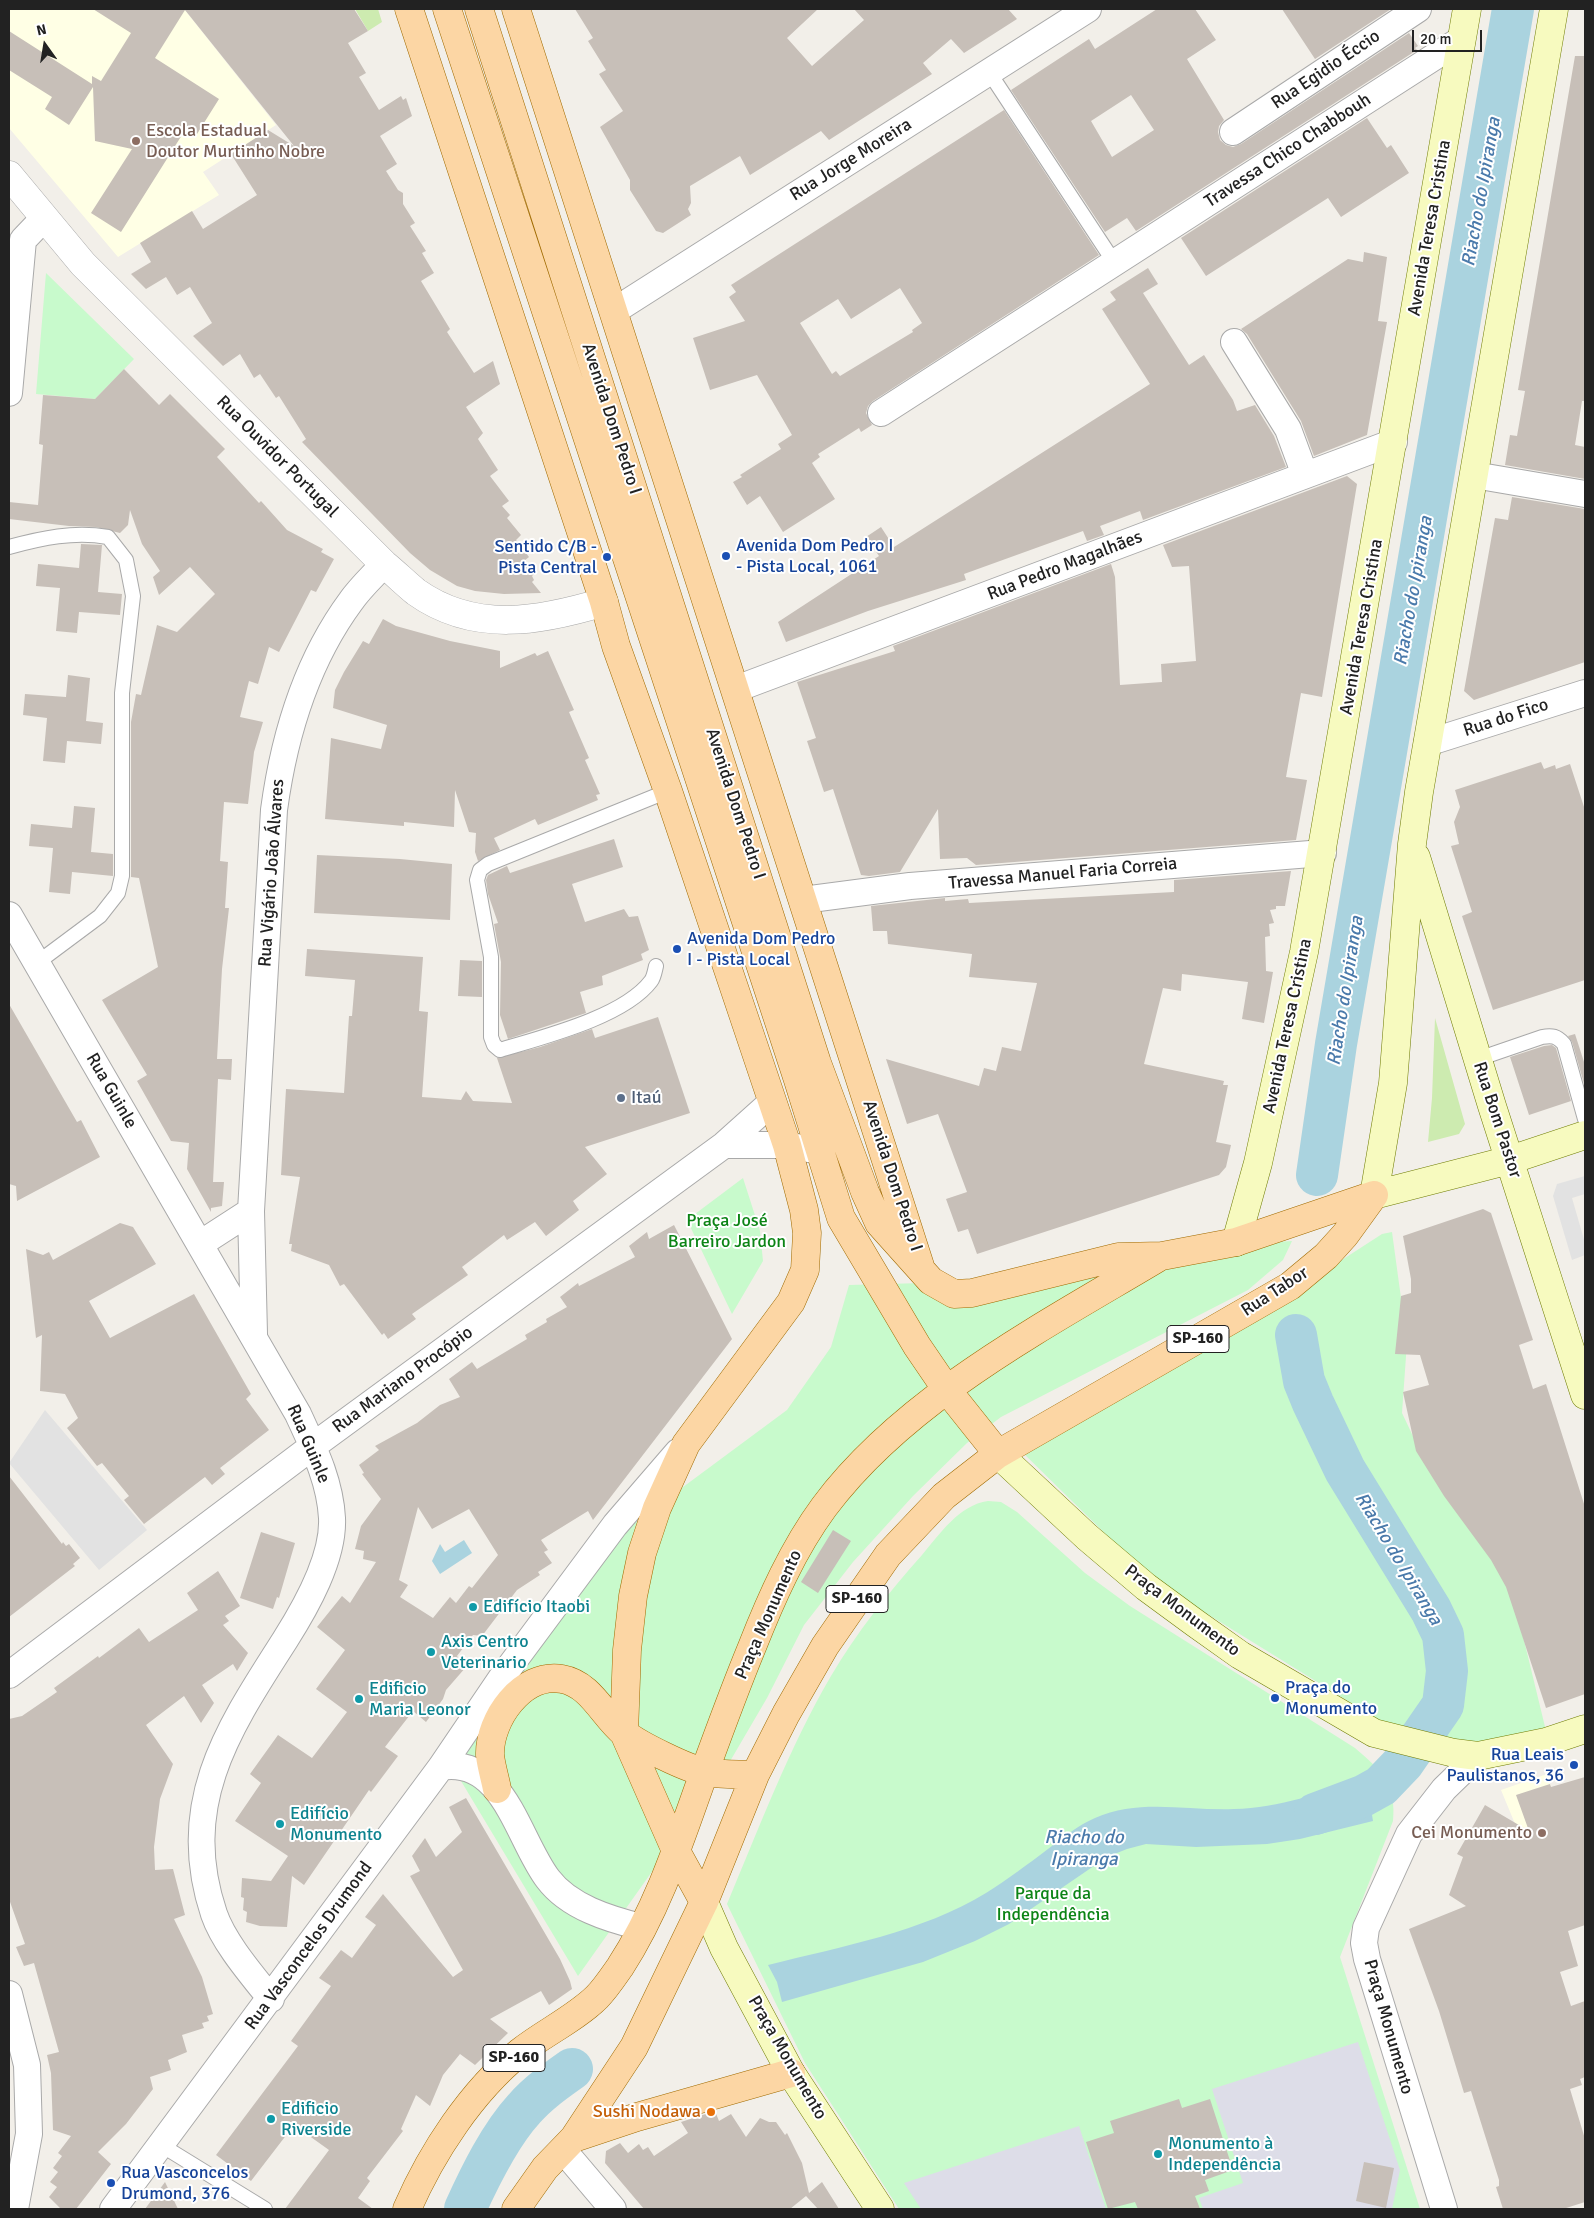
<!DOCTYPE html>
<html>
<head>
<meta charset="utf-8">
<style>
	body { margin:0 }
	#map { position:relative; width:1594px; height:2218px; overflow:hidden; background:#f2efe9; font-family:Signika,sans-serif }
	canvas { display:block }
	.frame { position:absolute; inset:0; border:10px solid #222; pointer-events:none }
	.north { position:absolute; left:20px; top:20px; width:50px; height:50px; -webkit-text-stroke:4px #fff; paint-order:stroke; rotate:347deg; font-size:14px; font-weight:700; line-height:20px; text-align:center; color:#222 }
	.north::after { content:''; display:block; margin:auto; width:18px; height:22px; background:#222; clip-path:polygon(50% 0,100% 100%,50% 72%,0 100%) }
	.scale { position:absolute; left:1412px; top:30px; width:70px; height:22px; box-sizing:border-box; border:2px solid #222; border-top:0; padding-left:6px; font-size:15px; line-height:18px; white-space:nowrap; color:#222; -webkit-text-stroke:4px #fff; paint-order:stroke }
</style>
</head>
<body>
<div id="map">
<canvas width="1594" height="2218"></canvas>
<div class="frame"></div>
<div class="north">N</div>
<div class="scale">20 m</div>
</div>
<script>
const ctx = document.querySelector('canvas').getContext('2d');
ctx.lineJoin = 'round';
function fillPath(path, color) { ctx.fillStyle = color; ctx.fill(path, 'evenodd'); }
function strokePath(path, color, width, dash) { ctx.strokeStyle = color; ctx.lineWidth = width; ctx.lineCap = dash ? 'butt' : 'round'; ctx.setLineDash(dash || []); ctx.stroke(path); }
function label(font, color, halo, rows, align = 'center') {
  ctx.font = font + ' Signika,sans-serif'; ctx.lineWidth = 4; ctx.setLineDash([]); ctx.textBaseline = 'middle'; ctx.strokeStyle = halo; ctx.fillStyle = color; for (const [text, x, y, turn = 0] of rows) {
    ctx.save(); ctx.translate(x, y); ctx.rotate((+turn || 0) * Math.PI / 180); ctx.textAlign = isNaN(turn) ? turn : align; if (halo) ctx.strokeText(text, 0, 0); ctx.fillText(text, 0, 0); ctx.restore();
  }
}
const education = new Path2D(`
	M9,9H184L276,125L203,172L219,195L118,257L9,128Z
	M1547,1774L1579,1874L1525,1848L1501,1790Z`);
const grass = new Path2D(`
	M355,9H378L382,22L368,31Z
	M1435,1018L1465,1124L1459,1134L1428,1142L1432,1098Z`);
const park = new Path2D(`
	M46,273L134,359L95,399L36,394Z
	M743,1178L760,1231L763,1261L732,1314L687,1220Z
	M1392,1232L1407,1342L1402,1413L1430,1472L1505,1562L1547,1735L1467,1753L1377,1719L1196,1607L1128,1556L1020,1450L1220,1339L1264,1317L1331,1267L1382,1234Z
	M1292,1241L1283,1260L1248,1290L1001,1417L967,1443L913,1496L853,1562L804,1625L767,1698L729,1763L578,1976L458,1776V1761L501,1690L625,1530L787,1410L831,1347L849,1285L923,1283L1016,1294L1245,1244Z
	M988,1501L1001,1502L1017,1512L1085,1573L1130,1606L1355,1748C1380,1769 1397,1786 1393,1821L1340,1957L1420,2209H899L805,2063L727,1904C759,1828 789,1748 831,1676C856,1633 889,1592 922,1555C940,1534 959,1505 988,1501Z`);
const parking = new Path2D(`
	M1585,1176V1194L1572,1198L1585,1243V1255L1572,1260L1553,1196L1557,1184Z
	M45,1410L147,1530L99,1570L9,1463Z`);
const plaza = new Path2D(`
	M1358,2042L1400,2170L1392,2209H1203L1199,2198L1243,2183L1212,2089Z
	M1079,2126L1106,2209H921L904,2183Z`);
const water = new Path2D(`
	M464,1540L472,1553L440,1574L432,1561L440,1544L445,1552Z
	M1366,1778L1373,1821L1300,1839L1267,1844L1196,1847L1146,1844L1127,1849L1107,1857L1009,1924L975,1941L923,1962L782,2002L777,1982L768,1965C839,1947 923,1932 986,1893C1007,1880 1028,1864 1048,1849C1063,1838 1078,1825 1095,1818C1139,1798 1188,1811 1234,1809C1279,1808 1323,1792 1366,1778Z`);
const river = new Path2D(`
	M1317,1175L1336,1044L1513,9
	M1296,1335L1304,1381L1313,1403L1345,1470L1431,1610L1443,1635L1447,1671L1443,1705L1403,1763L1381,1786L1363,1796L1315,1814
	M465,2209C480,2176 500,2135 524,2109C538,2093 555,2081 572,2069`);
const building = new Path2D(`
	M93,9H354L368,31L348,43L366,73L359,77L379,110L401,96L403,100L406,98L412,116L380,136L397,164L386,171L398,190L403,193V204L415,223L410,226L426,251L422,253L434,273L421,281L450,329L447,332L474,373L493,361L500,384L466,407L483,433L478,439L498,470L490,476L509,501L502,506L510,515L507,518L521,535L516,540L529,557L524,561L534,574L532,576L534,580L532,582L541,593L504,594L475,591L457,586L430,570L410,553L302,442L306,439L279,396L276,398L260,374L254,378L240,354L223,366L193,336L212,323L190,287L177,295L166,277L146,289L131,274L151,262L140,243L192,211L203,229L257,195L231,154L268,130L294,146L185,10L155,58L219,99L197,134L187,127L121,232L91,213L132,149L95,141L93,87L69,125L45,109L52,97L9,70V31L92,84V76L101,81L131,33Z
	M575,9H818L787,38L812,66L864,20L854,9H1008L1017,19L964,53L951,39L923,63L932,74L829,140L821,131L750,175L740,156L690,186L691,203L688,209L691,215L663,233L656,231L630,190V180L600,127L623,111L599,74L606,70L588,41L593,38Z
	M1157,9H1195L1216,40L1187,59L1224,120L1219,126L1218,132L1220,140L1226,145L1233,147L1241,144L1409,33L1418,46L1415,48L1417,50L1136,231L1127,218L1105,232L1011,90L1089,39L1095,49ZM1131,95L1154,130L1112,157L1091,121Z
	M1282,9H1391L1315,59Z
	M1575,56H1585V401H1582L1575,445L1585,447V479L1505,465L1510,435L1517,436L1525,391L1518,390Z
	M1004,110L1099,255L873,401L868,406L866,413L872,425L861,432L859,428L818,454L820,457L812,463L835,499L783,532L760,496L747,505L733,482L742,477L740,475L781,449L778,444L792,435L757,375L710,390L693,338L745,321L729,297L736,292L731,285ZM900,288L922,323L912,330L913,332L840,376L836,371L832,374L800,323L838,299L851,319Z
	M1367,118L1387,148L1391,145L1409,173L1341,217L1328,198L1206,276L1181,238Z
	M1364,252L1387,257L1378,321L1387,322L1367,435L1314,456L1301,421L1247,334L1241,329L1348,259L1363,262Z
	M1148,268L1158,284L1143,293L1189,365L1204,355L1233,400L1237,411L1255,405L1274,436L1286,467L1143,520L1140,511L1100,526L1104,535L1087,541L1083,531L964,574L966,580L868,611L786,642L778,622L879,556L866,537L881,527L894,547L1150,384L1102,309L1116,300L1110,292Z
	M124,369L159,405L170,394L225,449L217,457L259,503L261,501L287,530L323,549L321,552L334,559L316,592L311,590L279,652L269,647L258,684L249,681L240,717L263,722L254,752L248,804L224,802L220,861L228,862L225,908H229L222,969L217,1059H232L231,1080L218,1079L213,1182H224L222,1206L211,1208V1212L187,1169L189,1143L171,1141L137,1081L147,1075L102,1000L158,967L139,878L131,877V722L136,694L141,695L157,625L177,632L215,594L190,567L159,595L153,577L160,571L142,544L130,510L128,525L120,533L96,527L69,526L9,519V502L38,505L43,445L39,444L43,395L95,399Z
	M1347,476L1357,484L1322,697L1301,693L1286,777L1307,780L1296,840L976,865L967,858L940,859L938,809L900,872L869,876L861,875L833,789L824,792L807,741L816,738L797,682L895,651L893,646L1111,564L1115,577L1120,685L1162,682L1161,664L1196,661L1189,566L1172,567L1163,545Z
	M1512,497L1585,509V662L1474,700L1464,691L1495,518L1508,520Z
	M81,544L102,545L98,592L122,594L120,615L79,612L77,633L56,631L60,588L36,586L38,564L79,568Z
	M383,619L396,626L450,641L500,651V668L535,653L537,656L548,651L574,710L569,712L589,758L585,760L600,794L596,795L598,800L538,825L535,819L494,838L500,850L478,861L475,852L476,833L469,832L455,790L454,827L404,822V826L325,819L331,738L381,749L387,725L333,708L335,690L344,672L363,641L369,644Z
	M68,675L90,678L86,721L103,723L101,744L67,741L65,763L43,761L47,718L23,715L25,694L66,697Z
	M1541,762L1544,769L1555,765L1556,769L1570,764L1585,810V980L1493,1010L1462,916L1472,912L1451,846L1459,844L1454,822L1460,807L1455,790Z
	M74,806L95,808L91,852L113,854V876L72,872L70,894L49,892L53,848L29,846L31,824L72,828Z
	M614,839L623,867L572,884L585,922L624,909L629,917L638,916L649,950L641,954L643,960L602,976L603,985L580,992L586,1013L508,1039L500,1015L501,962L494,924L498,923L488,894L486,880L488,875L507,866L510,873Z
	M317,855L400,859L452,864L450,920L314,913Z
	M1291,871L1285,906H1276V909L1270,910L1274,923L1269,924L1270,936L1265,937L1266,971L1273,972L1264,1023L1242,1019L1248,982L1182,974L1181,991L1163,988L1144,1064L1224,1081L1223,1085H1228L1216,1142L1231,1145L1226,1167L1219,1175L977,1254L968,1229L958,1232L946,1199L967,1192L938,1114L907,1124L886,1059L979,1086L984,1068L996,1071L1002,1047L1021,1051L1037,983L969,977L972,954L888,944L887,931H873L871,906L945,898V901L968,899L969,903L1174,892V880Z
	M307,949L423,957L419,1011L428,1012L422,1097L461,1100L466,1091L473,1101L512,1103L497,1058L540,1047L592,1029L595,1038L658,1017L690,1113L585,1147L607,1174L573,1201L579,1210L546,1236L535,1222L507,1240L504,1235L462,1267L468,1275L412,1314L416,1319L388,1339L384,1333L382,1335L344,1284L340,1286L329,1265L291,1251L292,1244H289L300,1177L281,1175L286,1089L344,1093L349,1016H352L355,980L305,976Z
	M460,960L482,961V997L458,996Z
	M9,1004L77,1122L81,1120L100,1157L17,1201L16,1186L9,1184Z
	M1575,1034L1585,1065V1087L1572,1042L1568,1036Z
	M1552,1045L1556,1048L1571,1101L1529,1115L1510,1057L1544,1046Z
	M1483,1209L1491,1213L1533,1340L1519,1345L1533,1389L1546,1384L1585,1507V1694L1546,1708L1506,1587L1491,1560L1444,1496L1416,1451L1403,1392L1429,1385L1420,1355L1395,1354L1401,1296L1411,1293V1279L1403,1236Z
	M120,1223L133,1227L156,1264L89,1301L110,1338L194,1294L251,1394L246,1399L269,1430L220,1468L225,1474L212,1485L205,1477L144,1524L124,1500L129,1496L102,1463L97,1466L67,1428L78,1418L65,1394L40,1391L42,1335L36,1338L26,1249L43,1255L49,1252L53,1260Z
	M674,1225L732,1339L593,1520L588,1511L541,1540L548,1550L544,1552L552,1563L538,1572L540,1575L517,1590L482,1636L473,1635L457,1656L466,1667L446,1690L443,1699L426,1722L413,1711L385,1747L398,1756L371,1792L369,1790L304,1885L292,1876L287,1927L260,1926L246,1922L247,1912L243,1910L244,1898L241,1897L242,1878L271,1881L288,1856L235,1821L261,1783L250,1774L278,1735L312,1758L347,1712L316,1689L345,1650L317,1627L342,1596L350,1603L376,1562L363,1559L364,1551L355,1549L361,1526L381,1499L362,1474L364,1473L359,1465L379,1450L375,1446L417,1423L440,1405L460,1397L449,1379L472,1362L477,1369L527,1339L525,1335L547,1322L546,1319L567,1307L560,1297L578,1283L579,1286L635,1257L629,1246L647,1232L649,1239ZM418,1507L432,1529L469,1509L498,1555L472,1588L469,1586L456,1603L450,1597L433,1618L400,1597L408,1585L399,1580Z
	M9,1476L62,1544L63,1542L66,1546L69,1544L80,1558L73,1564L75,1566L9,1617Z
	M833,1530L851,1541L818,1593L801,1582Z
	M261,1532L295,1543L279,1598L277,1597L273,1609L240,1598Z
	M218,1571L240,1606L225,1616L229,1621L223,1625L248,1653L237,1671L233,1664L202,1685L214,1703L201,1723L184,1696L146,1725L173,1764L160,1799L154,1847L155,1870L173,1869L185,1915L174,1919L202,1977L213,2014L207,2016L209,2021L202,2023L204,2028L182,2035L187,2052L168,2060L171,2070L150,2077L153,2089L126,2124L98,2152L111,2164L76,2209H61L49,2197L57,2187L50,2182L58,2172L53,2168L62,2156L58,2153L71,2136L53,2130L51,2073L47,2055L59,2052L34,1963L24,1966L16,1947L25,1944L9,1899V1719L22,1716L57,1692L54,1688L98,1656L99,1658L139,1628L149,1642L198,1610L187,1593Z
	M1585,1777V1925L1568,1931L1578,1966L1560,1972L1571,2006L1585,2001V2077L1580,2079L1582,2085L1570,2089L1585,2139V2202L1563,2209H1503L1496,2187L1499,2186V2180L1471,2091L1464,2093L1439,2011L1409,1929L1466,1906L1449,1895L1463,1857L1457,1854L1485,1805L1529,1831L1516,1795L1550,1784L1551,1787Z
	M466,1798L560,1959L570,1981L572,1989L549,2005L541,1991L490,2019L508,2033L475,2065L460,2054L443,2075L430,2106L416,2095L401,2129L403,2131L367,2178L370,2181L358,2198L373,2209H285L329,2150L294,2125L251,2181L216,2155L298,2046L291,2041L331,1986L319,1978L341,1950L352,1958L376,1925L365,1917L383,1894L453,1977L463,1970L410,1876L420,1871L412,1856L425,1838L436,1857L462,1832L449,1807Z
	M1179,2099L1182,2108L1210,2099L1233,2170L1205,2180L1209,2191L1195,2196L1200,2209H1138L1135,2202L1108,2209L1086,2142L1114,2133L1110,2121Z
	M715,2111L719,2121L731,2114L746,2137L760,2118L769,2122H776L785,2135L787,2133L802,2163L809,2193L822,2182L839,2209H818L806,2196L790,2209H644L605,2163L606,2151L620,2143L628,2153L639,2144L643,2150L648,2147L654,2156L688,2133L681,2122Z
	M1364,2162L1394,2168L1386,2208L1356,2201Z
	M165,2182L178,2209H145Z`);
const service = new Path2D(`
	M989,72L1114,262
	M9,547C42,538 74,531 108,537L126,560L133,596L122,693V876L118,893L100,916L37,963
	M656,966C655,970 654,977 651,981C624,1017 543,1037 500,1050L494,1045L491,1037V957L477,880L480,870L488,864L668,791
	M1478,1059L1542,1037C1552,1035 1557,1036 1564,1044L1585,1119
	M161,2145L265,2209`);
const minor = new Path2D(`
	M1233,132L1418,9
	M614,311L1088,9
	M1234,342L1288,429L1305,475
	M9,393L23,240L44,218
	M881,413L1462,39
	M1474,475L1585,494
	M736,689L1394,442
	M1427,743L1585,693
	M803,900L910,886L1323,853
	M9,915L298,1414C313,1447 330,1480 332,1518C334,1558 306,1607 285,1640C228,1729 177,1804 214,1914C224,1943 252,1975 271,1999
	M724,1145H785L820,1151
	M200,1244L251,1211
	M254,1334L251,1211L274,810C284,736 306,662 351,601C360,588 373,576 384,564
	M9,1675L313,1446L724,1145L772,1102
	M441,1767C504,1756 518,1840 548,1879C569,1907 609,1919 641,1927
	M9,1994L27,2065L29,2134L15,2209
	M563,2150L613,2209
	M113,2209L441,1767L502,1677L615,1525L678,1452
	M1444,2209L1367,1959L1364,1943L1366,1928L1409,1834L1444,1789L1478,1756`);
const tertiary = new Path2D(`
	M9,175L83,264L384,564C395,573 405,583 416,592C475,634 541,621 604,602`);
const secondary = new Path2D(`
	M1554,9L1419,792L1412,844L1393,1083L1374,1195L1510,1160L1585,1135
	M1416,857L1492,1106L1585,1395
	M1236,1242L1258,1163L1304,952L1467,9
	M998,1454L1087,1537L1146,1587L1195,1623L1240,1655L1374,1733L1454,1753L1478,1756L1546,1742L1585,1729
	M704,1902L724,1948L791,2073L880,2209`);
const primary = new Path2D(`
	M409,9L604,602L616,646L668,791L787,1145L804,1210L807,1233L805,1270L791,1302L686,1444L657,1508L642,1553L633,1596L627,1650L624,1733L676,1851L704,1902
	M447,9L798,1080L841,1218L917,1346L947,1390L998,1454
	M479,9L817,1063L865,1192L879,1223L931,1281L954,1294L972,1293L1118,1257L1162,1256L1236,1242L1374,1195
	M516,9L920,1266
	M497,1789C495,1778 491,1766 490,1755C489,1720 522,1672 562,1679C591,1684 603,1716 624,1733C637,1744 689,1770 706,1772C722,1775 739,1774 755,1775
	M574,2138L637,2117L791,2073
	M407,2209C432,2152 471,2092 520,2052C544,2033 576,2018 597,1997C605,1989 613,1977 620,1967C659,1907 681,1837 705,1770C720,1729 735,1688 752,1647C771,1599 793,1549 824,1507C905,1398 1046,1325 1161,1256
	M516,2209L545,2168L574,2138L634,2047L704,1902L755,1775L786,1714L825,1646L888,1555L944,1496L998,1454L1290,1286L1326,1256L1345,1235L1374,1195`);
const markers = [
	[136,141,5,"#8d6e63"],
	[726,556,5,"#1a4fb4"],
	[607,557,5,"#1a4fb4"],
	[677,949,5,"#1a4fb4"],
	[621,1098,5,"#5c6f8a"],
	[473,1607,5,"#0f9aa8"],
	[431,1652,5,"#0f9aa8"],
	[1275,1698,5,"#1a4fb4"],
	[359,1699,5,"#0f9aa8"],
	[1574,1765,5,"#1a4fb4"],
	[280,1824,5,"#0f9aa8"],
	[1542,1833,5,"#8d6e63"],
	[711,2112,5,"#e8710a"],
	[271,2119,5,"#0f9aa8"],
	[1158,2154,5,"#0f9aa8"],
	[111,2183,5,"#1a4fb4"]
];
const shields = [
	[1198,1339,62],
	[857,1599,62],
	[514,2058,62]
];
const shieldNames = [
	["SP-160",1198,1339],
	["SP-160",857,1599],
	["SP-160",514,2058]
];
const streetNames = [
	["Rua Egidio Éccio",1326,70,-34],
	["Travessa Chico Chabbouh",1288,151,-33],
	["Rua Jorge Moreira",851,160,-32],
	["Avenida Teresa Cristina",1430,228,-80],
	["Avenida Dom Pedro I",611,419,72],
	["Rua Ouvidor Portugal",277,457,45],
	["Rua Pedro Magalhães",1065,566,-21],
	["Avenida Teresa Cristina",1362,627,-80],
	["Rua do Fico",1506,718,-18],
	["Avenida Dom Pedro I",735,804,72],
	["Rua Vigário João Álvares",272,873,-86],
	["Travessa Manuel Faria Correia",1063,874,-5],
	["Avenida Teresa Cristina",1288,1026,-78],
	["Rua Guinle",111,1091,60],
	["Rua Bom Pastor",1497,1120,72],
	["Avenida Dom Pedro I",892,1176,72],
	["Rua Tabor",1275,1292,-33],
	["Rua Mariano Procópio",403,1380,-36],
	["Rua Guinle",308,1444,67],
	["Praça Monumento",1182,1611,37],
	["Praça Monumento",769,1615,-66],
	["Rua Vasconcelos Drumond",309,1946,-54],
	["Praça Monumento",1388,2027,74],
	["Praça Monumento",787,2058,60]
];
const educationNames = [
	["Escola Estadual",146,131],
	["Doutor Murtinho Nobre",146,152],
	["Cei Monumento",1532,1833,"right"]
];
const transitNames = [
	["Avenida Dom Pedro I",736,546],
	["- Pista Local, 1061",736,567],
	["Sentido C/B -",597,547,"right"],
	["Pista Central",597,568,"right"],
	["Avenida Dom Pedro",687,939],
	["I - Pista Local",687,960],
	["Praça do",1285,1688],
	["Monumento",1285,1709],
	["Rua Leais",1564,1755,"right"],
	["Paulistanos, 36",1564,1776,"right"],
	["Rua Vasconcelos",121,2173],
	["Drumond, 376",121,2194]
];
const serviceNames = [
	["Itaú",631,1098]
];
const parkNames = [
	["Praça José",727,1221],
	["Barreiro Jardon",727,1242],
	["Parque da",1053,1894],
	["Independência",1053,1915]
];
const cultureNames = [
	["Edifício Itaobi",483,1607],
	["Axis Centro",441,1642],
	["Veterinario",441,1663],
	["Edificio",369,1689],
	["Maria Leonor",369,1710],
	["Edifício",290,1814],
	["Monumento",290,1835],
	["Edificio",281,2109],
	["Riverside",281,2130],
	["Monumento à",1168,2144],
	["Independência",1168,2165]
];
const foodNames = [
	["Sushi Nodawa",701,2112]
];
const waterNames = [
	["Riacho do Ipiranga",1482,192,-80],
	["Riacho do Ipiranga",1414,591,-80],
	["Riacho do Ipiranga",1346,991,-81],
	["Riacho do Ipiranga",1398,1559,59],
	["Riacho do",1084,1838],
	["Ipiranga",1084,1860]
];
fillPath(education, '#ffffe5');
fillPath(grass, '#cdebb0');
fillPath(park, '#c8facc');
fillPath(parking, '#e2e2e2');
fillPath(plaza, '#dddde8');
fillPath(water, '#aad3df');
strokePath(river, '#aad3df', 42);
fillPath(building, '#c7bfb8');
strokePath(service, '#a9a9a9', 16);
strokePath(minor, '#a9a9a9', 28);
strokePath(tertiary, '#a9a9a9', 29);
strokePath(secondary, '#707d05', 29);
strokePath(primary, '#a06b00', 29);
strokePath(service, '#fff', 14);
strokePath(minor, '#fff', 26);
strokePath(tertiary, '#fff', 28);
strokePath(secondary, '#f7fabf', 28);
strokePath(primary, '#fcd6a4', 28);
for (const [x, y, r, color] of markers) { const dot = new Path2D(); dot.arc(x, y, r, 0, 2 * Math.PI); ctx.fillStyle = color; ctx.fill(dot); strokePath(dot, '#fff', 2); }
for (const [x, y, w] of shields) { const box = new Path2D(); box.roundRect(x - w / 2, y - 13.5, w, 27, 4); ctx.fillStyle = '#fff'; ctx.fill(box); strokePath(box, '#222', 1); }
label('bold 16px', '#222', null, shieldNames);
label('18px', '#222', '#fff', streetNames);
label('18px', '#785e54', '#fff', educationNames, 'left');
label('18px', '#164399', '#fff', transitNames, 'left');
label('18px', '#4e5e75', '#fff', serviceNames, 'left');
label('18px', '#0c8416', '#fff', parkNames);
label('18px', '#0d838f', '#fff', cultureNames, 'left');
label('18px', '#c56008', '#fff', foodNames, 'right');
label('italic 19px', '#4a7aab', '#fff', waterNames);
</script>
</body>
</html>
